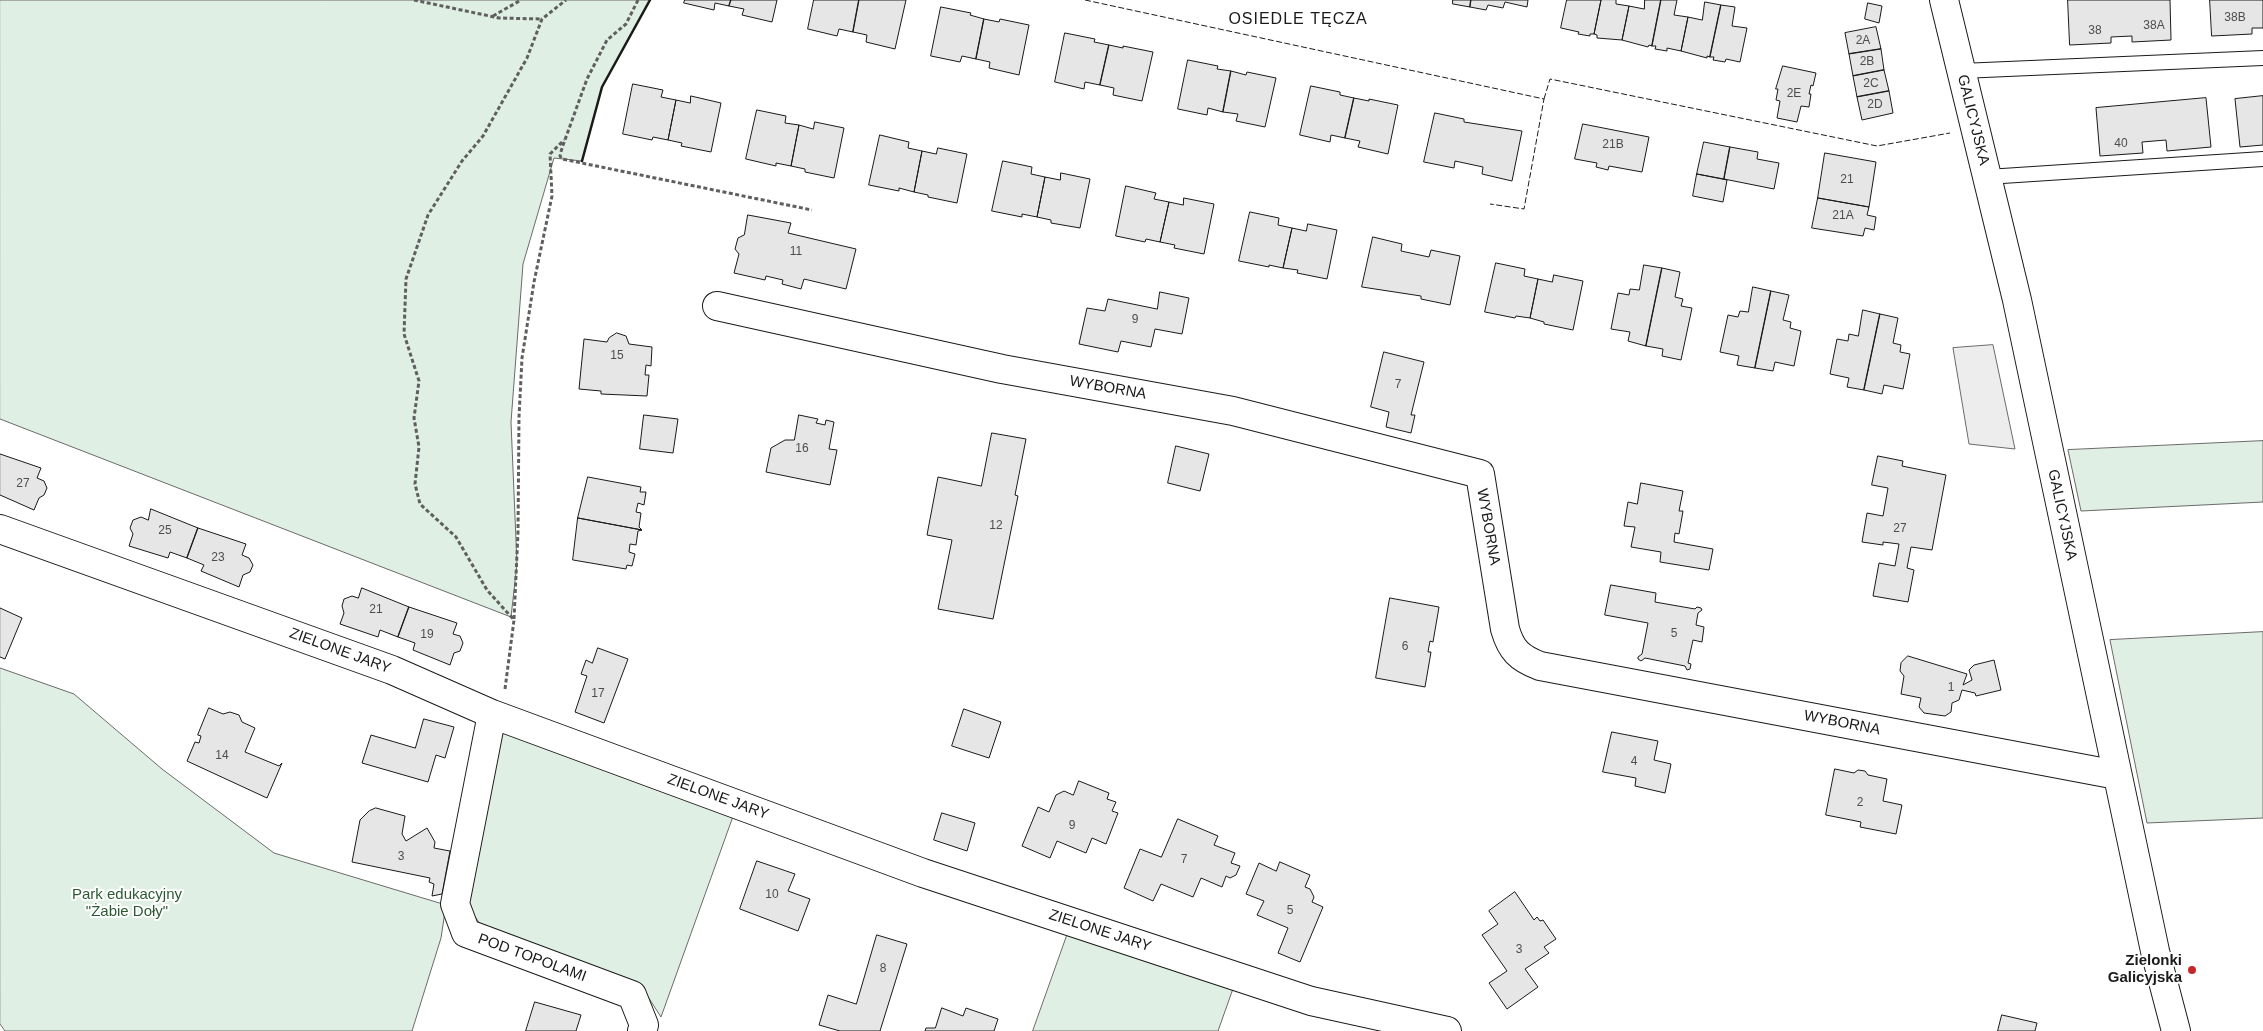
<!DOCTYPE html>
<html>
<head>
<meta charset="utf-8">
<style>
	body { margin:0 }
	canvas { display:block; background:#fff }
</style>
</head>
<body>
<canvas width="2263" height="1031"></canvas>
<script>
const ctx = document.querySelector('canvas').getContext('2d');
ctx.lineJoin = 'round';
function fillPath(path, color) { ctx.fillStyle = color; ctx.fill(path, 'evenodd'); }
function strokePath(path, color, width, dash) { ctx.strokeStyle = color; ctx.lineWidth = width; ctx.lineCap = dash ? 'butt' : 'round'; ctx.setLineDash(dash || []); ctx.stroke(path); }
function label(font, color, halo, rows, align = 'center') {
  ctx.font = font + ' Helvetica,sans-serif'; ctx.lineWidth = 4; ctx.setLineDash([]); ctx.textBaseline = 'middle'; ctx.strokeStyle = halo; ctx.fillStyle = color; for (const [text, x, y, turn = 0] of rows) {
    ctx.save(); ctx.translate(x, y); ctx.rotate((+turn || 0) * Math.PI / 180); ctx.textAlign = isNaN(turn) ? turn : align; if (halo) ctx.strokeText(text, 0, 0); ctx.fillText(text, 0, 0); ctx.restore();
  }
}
const green = new Path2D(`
	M0,0H650L602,87L582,161L554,158L523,264L511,422L517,564L511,617L0,419Z
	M2263,441V502L2081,511L2068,450Z
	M2263,632V818L2147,823L2110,640Z
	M0,668L74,694L162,769L274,853L446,905L441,938L412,1031H5L0,1024Z
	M515,730L736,808L661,1017L643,989L480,924L463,899L501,734Z
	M1069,930L1235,983L1218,1031H1033Z`);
const parking = new Path2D(`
	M1993,345L2015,449L1969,444L1953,348Z`);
const building = new Path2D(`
	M685,0H731L729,6L715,3L714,10L684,3Z
	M731,0H777L772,22L742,15L744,9L729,6Z
	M814,0H859L853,32L839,29L837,36L808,29Z
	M859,0H906L895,49L866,42L867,35L853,32Z
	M1453,0H1471L1470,7L1453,4Z
	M1471,0H1528L1527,7L1505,2L1503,8L1488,5L1486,10L1470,7Z
	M1567,0H1601L1594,34H1590V36L1578,34L1579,32L1561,28Z
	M1616,0V4L1629,6L1622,40L1597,38V35L1594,34L1601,0Z
	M1645,0H1661L1652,46L1649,45L1648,47L1622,40L1629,6L1644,9Z
	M1661,0H1677L1674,15L1688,17L1681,51L1667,48V51L1655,49L1656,46H1652Z
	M2068,0H2170L2171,40L2132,42V36L2111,37V43L2070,45Z
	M2210,0H2263V28H2252V34L2212,36Z
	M1705,2L1721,5L1710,57L1707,56V58L1681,51L1688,17L1702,20Z
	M1868,3L1882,6L1879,23L1865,19Z
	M1721,5L1735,7L1732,26L1747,28L1740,62L1726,59L1725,62L1713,60L1714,57H1710Z
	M941,7L971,13L970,15L984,19L976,59L962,56L960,62L931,56Z
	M984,19L999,22L1000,19L1029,25L1019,75L989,68L990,62L976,59Z
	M1876,27L1881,49L1849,54L1845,33Z
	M1065,33L1095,39L1094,42L1109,45L1100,85L1085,82L1084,89L1055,82Z
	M1109,45L1123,48V46L1153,52L1142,101L1113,95L1114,88L1100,85Z
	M1881,49L1884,70L1853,76L1849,54Z
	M1188,60L1218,66L1217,69L1231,71L1223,112L1208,108L1207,115L1178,109Z
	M1783,66L1816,73L1813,86L1811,85L1809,94H1811L1809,107L1801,106L1797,122L1777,118L1780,101L1776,100L1778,89H1776Z
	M1884,70L1889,91L1857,97L1853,76Z
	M1231,71L1246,75L1247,72L1276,78L1265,127L1236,121L1238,114L1223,112Z
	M633,84L663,90L661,97L676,100L668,140L653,137L652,140L623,134Z
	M1311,86L1340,92V95L1354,98L1345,138L1331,135L1330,142L1300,135Z
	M1889,91L1893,113L1862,120L1857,97Z
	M691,96L721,103L711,152L681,146L682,143L668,140L676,100L690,103Z
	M2263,96V145L2240,147L2235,99Z
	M1354,98L1369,101V99L1398,105L1388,154L1358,147L1360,141L1345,138Z
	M2206,98L2211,147L2167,151L2166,140L2142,142L2143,153L2100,156L2096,108Z
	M757,110L786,116L785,123L799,125L791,166L776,163V166L746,159Z
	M1435,113L1464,119V122L1522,131L1512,181L1482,174L1483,167L1455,161L1454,168L1424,162Z
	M815,122L844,128L834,178L805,172V169L791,166L799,125L813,129Z
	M1583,124L1649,137L1642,172L1609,166L1608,170L1596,167L1597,163L1575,159Z
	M880,135L909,142L908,148L922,151L914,192L899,188V191L869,185Z
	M1704,142L1730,147L1724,179L1697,174Z
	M1730,147L1758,152L1757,159L1779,163L1774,189L1724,179Z
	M938,148L967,154L957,203L928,197V195L914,192L922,151L936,154Z
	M1825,153L1876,162L1869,207L1818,198Z
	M1003,161L1032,167L1031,174L1045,177L1037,217L1022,214V217L992,211Z
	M1061,173L1090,179L1080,228L1051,223V220L1037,217L1045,177L1060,180Z
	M1697,174L1727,180L1723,202L1693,196Z
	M1126,186L1156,193L1154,199L1169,202L1160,242L1146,239L1145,242L1116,236Z
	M1184,198L1214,204L1204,254L1174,248L1175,245L1160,242L1169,202L1183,205Z
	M1818,198L1869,207L1867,215L1876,217L1874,230L1865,228L1863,236L1812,228Z
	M1250,212L1279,218L1278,225L1292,228L1283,268L1269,265V267L1239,261Z
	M748,215L791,223L788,233L856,249L846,289L804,279L801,289L782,284L783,280L766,276L765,280L734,273L739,254L735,249L738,238L744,235Z
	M1308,224L1337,230L1327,279L1297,273L1298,270L1283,268L1292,228L1306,231Z
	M1373,237L1402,244L1401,251L1429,257L1431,250L1460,256L1450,305L1421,299V296L1362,287Z
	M1496,263L1525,269L1524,276L1538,279L1530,318L1516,316L1515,318L1485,312Z
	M1644,265L1662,268L1646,346L1628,341L1630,332L1611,329L1618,293L1629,295L1630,289L1639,290Z
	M1662,268L1680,272L1675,297L1683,299L1681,306L1692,308L1681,360L1662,356L1663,349L1646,346Z
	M1554,275L1583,281L1573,330L1544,324V322L1530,318L1538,279L1552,282Z
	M1753,287L1771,291L1755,368L1737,365L1739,356L1720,352L1728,315L1738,317L1740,311L1748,312Z
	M1771,291L1789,295L1783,320L1791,322L1790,328L1801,331L1794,366L1775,362L1773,371L1755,368Z
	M1160,292L1189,298L1182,334L1155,329L1151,347L1121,341L1118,352L1079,344L1087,308L1105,311L1108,299L1157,309Z
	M1863,310L1880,314L1864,390L1847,387L1849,378L1830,374L1837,339L1848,341L1849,334L1858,336Z
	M1880,314L1898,318L1893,343L1901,345L1900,352L1910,354L1903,389L1884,385L1882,394L1864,390Z
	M617,333L626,336L629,344L652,347L651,366L646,365L645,375H649L647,396L601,394V391L579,389L584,339L607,342L609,338Z
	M1384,352L1424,362L1411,415H1415L1411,433L1386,427L1389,412L1371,407Z
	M644,415L678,419L673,453L640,449Z
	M799,415L818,419L816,423L825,425L826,420L834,422L829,449L837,450L830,485L766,472L771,448L785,440H794Z
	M992,433L1026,439L1015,495L1018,496L993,619L938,609L952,540L927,535L938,477L981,486Z
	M1176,446L1209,454L1200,491L1168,483Z
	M0,454L41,468L37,478L44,481L47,488L44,495L39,498L34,510L0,495Z
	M1878,456L1903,461L1902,466L1946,475L1932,550L1911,547L1907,568L1914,570L1908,602L1873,596L1879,563L1895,566L1899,544L1883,542V545L1862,542L1867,513L1883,516L1888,488L1872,485Z
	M588,477L641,487L640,492H646L644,505L638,503L636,512L641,513L639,527L642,530L578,518Z
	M1641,483L1683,491L1679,511H1683L1679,534L1675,533L1674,542L1713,549L1709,570L1660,562L1661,552L1631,547L1635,527L1624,526L1628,502L1637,504Z
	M151,509L198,528L187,558L170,552L168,558L129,546L133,534L130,528L133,520L141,517L148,520Z
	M578,518L642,530L638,531L636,545L630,544L629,552L635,554L632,566L627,565L626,569L573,560Z
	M198,528L246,544L242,555L249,558L253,565L250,572L243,575L239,587L201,571L204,565L187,558Z
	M1611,585L1656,593L1655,602L1695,609L1697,607L1701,608L1702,610L1698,613L1696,625L1704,627L1702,642L1693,640L1688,663L1691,664L1690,669L1687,670L1685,666L1645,658L1641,661L1638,659V657L1642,654L1648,623L1605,615Z
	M362,588L409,607L398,637L380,630L378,637L340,624L344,613L342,606L344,599L352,596L358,598Z
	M1390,598L1439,607L1433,642L1430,641L1428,652H1431L1425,687L1376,678Z
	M409,607L457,623L453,634L460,636L463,643L460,651L454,653L450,665L413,650L415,643L398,637Z
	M0,608L22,618L5,659L0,657Z
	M598,648L628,659L604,723L575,712L587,676L581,674L586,660L592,663Z
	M1908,656L1967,674L1963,685L1972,680L1969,670L1974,665L1994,660L2001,690L1976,696L1975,693L1962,690L1959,700L1952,703L1951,712L1945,716L1924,713L1919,707L1921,698L1901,694L1904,676L1900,671L1901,663Z
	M209,708L223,714L230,712L239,715L242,722L255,728L245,752L279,766L282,763L267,798L187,761L195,742L199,743L201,736L198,735Z
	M964,709L1001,722L989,758L952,746Z
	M424,719L454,727L445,758L436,755L428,782L362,763L371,735L415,748Z
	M1612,732L1658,741L1654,760L1671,764L1665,793L1635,786L1636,778L1603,772Z
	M1835,769L1854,773L1858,770L1865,771L1868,775L1887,779L1883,801L1902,805L1896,834L1860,827L1861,822L1826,815Z
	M1079,781L1109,793L1107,799L1116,802L1112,811L1118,813L1106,844L1092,838L1086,853L1057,841L1050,858L1022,846L1038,807L1049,812L1056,795L1064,791L1073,795Z
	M376,808L405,816L402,834L406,841L427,828L435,842L434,848L450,851L442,894L432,896L434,884L429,882L430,878L352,862L360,820L369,811Z
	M942,813L975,823L967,851L934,840Z
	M1178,819L1218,836L1214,845L1235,853L1231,863L1240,866L1236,875L1230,878L1226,876L1222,887L1201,878L1193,897L1161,884L1153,901L1124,888L1140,849L1161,857Z
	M757,861L795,874L788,891L810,899L798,931L740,909Z
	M1280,862L1310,875L1305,887L1310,889L1314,897L1312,902L1323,907L1300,962L1278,953L1288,928L1257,915L1264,901L1246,894L1259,863L1276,871Z
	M1515,892L1534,920L1537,917L1540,921L1543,920L1556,939L1544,947L1549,953L1525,969L1538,987L1507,1009L1489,983L1507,971L1482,935L1498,924L1489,911Z
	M877,935L907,944L880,1031H840L819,1025L828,995L856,1004Z
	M535,1002L581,1015L576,1031H526Z
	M942,1008L963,1016L966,1008L998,1019L994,1031H925L926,1028H935Z
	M2002,1015L2037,1023L2035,1031H1998Z`);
const path = new Path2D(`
	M414,0L499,18L541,19
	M638,0L626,24L607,40L587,79L562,148L560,156L562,159L812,210
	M493,16L521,0
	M514,619L518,532L519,417L522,358L534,282L552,196L550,154L564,140
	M505,689L514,620L487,590L456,537L420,504L415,484L419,447L414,418L419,381L404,334L406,279L428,215L462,161L483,136L527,58L542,19L566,0`);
const service = new Path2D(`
	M1961,71L2263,58
	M1987,177L2263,159`);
const minor = new Path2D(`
	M717,306L1002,369L1233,411L1480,474L1505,629C1511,650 1519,658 1540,666L2117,775
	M0,529L392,670L492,714L923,873L1311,1001L1447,1031
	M492,714L455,904L466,933L632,995L644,1025L642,1031`);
const tertiary = new Path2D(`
	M1944,0L2017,300L2155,951L2176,1031`);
const fence = new Path2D(`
	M1085,0L1544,99L1524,209L1490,204
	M1544,99L1550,79L1877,146L1950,133`);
const wall = new Path2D(`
	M582,161L602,87L650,0`);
const markers = [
	[2192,970,5,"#c62828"]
];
const numberNames = [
	["38B",2235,18],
	["38A",2154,26],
	["38",2095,31],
	["2A",1863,41],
	["2B",1867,62],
	["2C",1871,84],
	["2E",1794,94],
	["2D",1875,105],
	["40",2121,144],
	["21B",1613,145],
	["21",1847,180],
	["21A",1843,216],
	["11",796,252],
	["9",1135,320],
	["15",617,356],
	["7",1398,385],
	["16",802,449],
	["27",23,484],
	["12",996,526],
	["27",1900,529],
	["25",165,531],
	["23",218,558],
	["21",376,610],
	["5",1674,634],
	["19",427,635],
	["6",1405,647],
	["1",1951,688],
	["17",598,694],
	["14",222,756],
	["4",1634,762],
	["2",1860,803],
	["9",1072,826],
	["3",401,857],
	["7",1184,860],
	["10",772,895],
	["5",1290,911],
	["3",1519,950],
	["8",883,969]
];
const streetNames = [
	["GALICYJSKA",1973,120,76],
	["WYBORNA",1108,388,10],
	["GALICYJSKA",2062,515,78],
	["WYBORNA",1488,527,80],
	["ZIELONE JARY",340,651,20],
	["WYBORNA",1842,723,11],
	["ZIELONE JARY",718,797,20],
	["ZIELONE JARY",1100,931,18],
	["POD TOPOLAMI",532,958,20]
];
const parkNames = [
	["Park edukacyjny",127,895],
	["\"Żabie Doły\"",127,912]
];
const poiNames = [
	["Zielonki",2182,961],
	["Galicyjska",2182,978]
];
const neighbourhoodNames = [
	["OSIEDLE TĘCZA",1298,20]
];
fillPath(green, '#e0efe3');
strokePath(green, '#6a6a6a', 1);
fillPath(parking, '#ededed');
strokePath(parking, '#6a6a6a', 1);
fillPath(building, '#e6e6e6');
strokePath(building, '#1a1a1a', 1);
strokePath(service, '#1a1a1a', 16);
strokePath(minor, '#1a1a1a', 30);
strokePath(tertiary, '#1a1a1a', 30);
strokePath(path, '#5f5f5f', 3, [4, 2.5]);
strokePath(service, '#fff', 14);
strokePath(minor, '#fff', 28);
strokePath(tertiary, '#fff', 28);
strokePath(fence, '#1a1a1a', 1, [6, 2.5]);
strokePath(wall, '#1a1a1a', 2.5);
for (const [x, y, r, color] of markers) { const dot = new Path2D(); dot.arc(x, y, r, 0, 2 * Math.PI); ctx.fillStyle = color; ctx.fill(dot); strokePath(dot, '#fff', 2); }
label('12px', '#4d4d4d', null, numberNames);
label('15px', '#1a1a1a', '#fff', streetNames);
label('15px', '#2b5a34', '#fff', parkNames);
label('bold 15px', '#1a1a1a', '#fff', poiNames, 'right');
ctx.letterSpacing = '1px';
label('16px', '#1a1a1a', '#fff', neighbourhoodNames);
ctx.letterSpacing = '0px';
</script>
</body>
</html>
